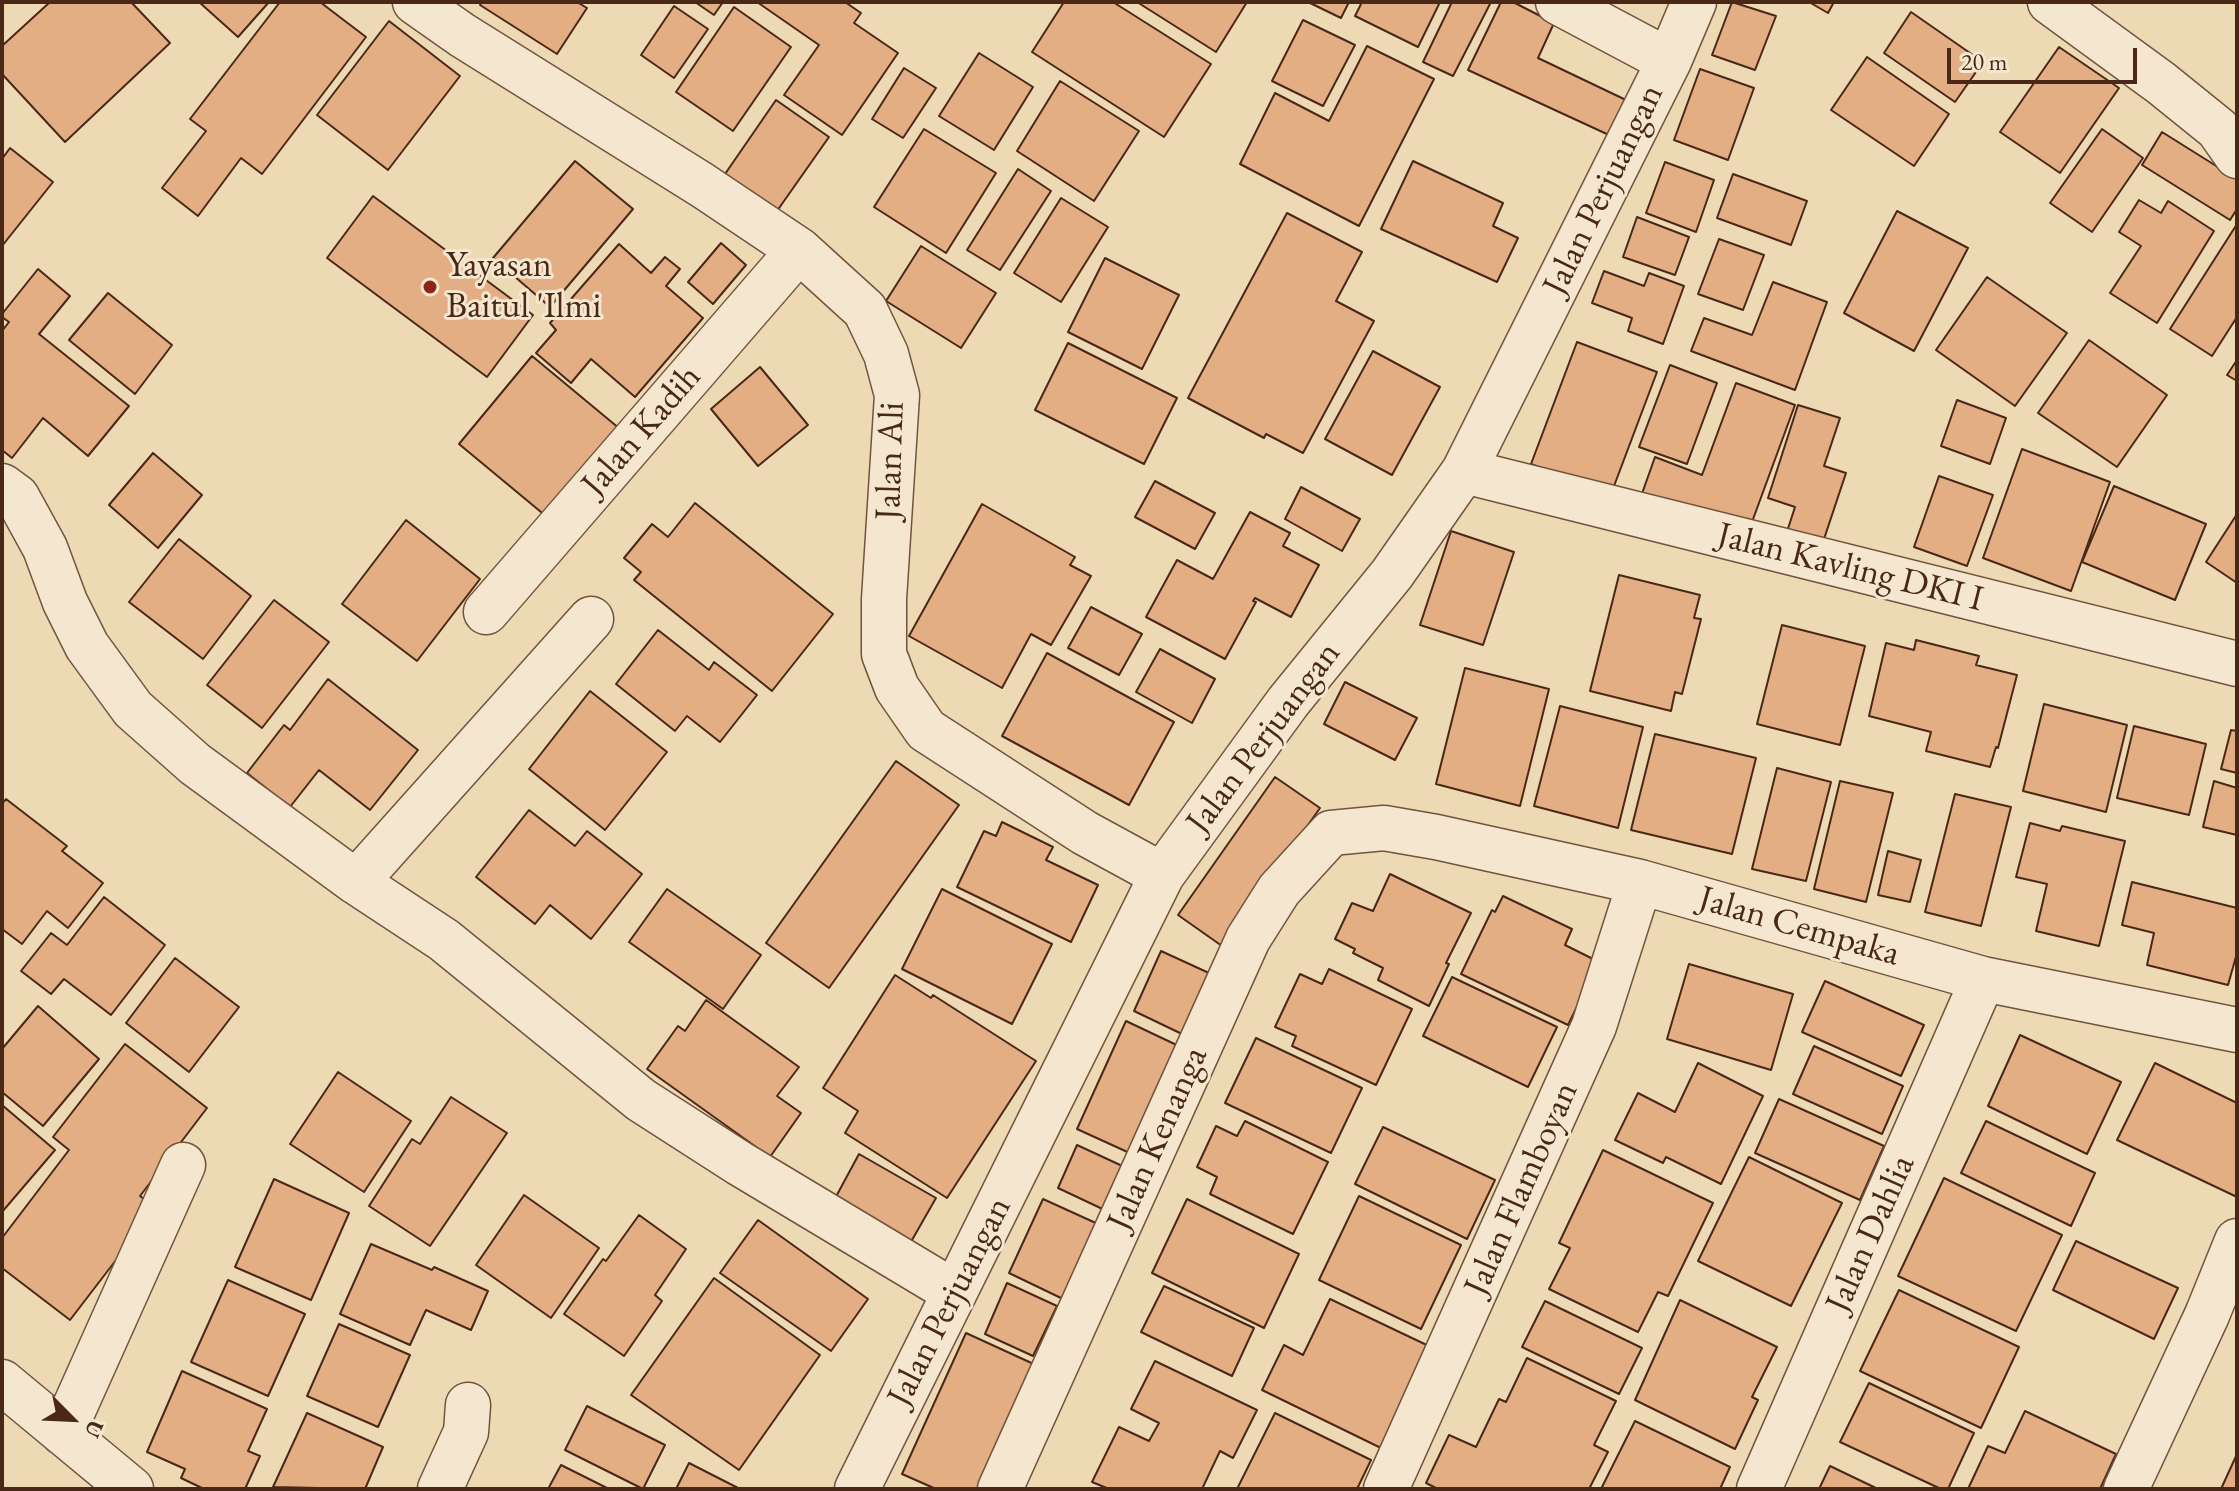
<!DOCTYPE html>
<html>
<head>
<meta charset="utf-8">
<style>
	body { margin:0 }
	#map { position:relative; width:2239px; height:1491px; overflow:hidden; background:#eed9b5; font-family:"EB Garamond",serif }
	canvas { display:block }
	.frame { position:absolute; inset:0; border:4px solid #492817; pointer-events:none }
	.north { position:absolute; left:32px; top:1379px; width:80px; height:80px; -webkit-text-stroke:6px #f4e6cf; paint-order:stroke; rotate:114deg; font-size:22px; font-weight:700; line-height:32px; text-align:center; color:#492817 }
	.north::after { content:''; display:block; margin:auto; width:28px; height:36px; background:#492817; clip-path:polygon(50% 0,100% 100%,50% 72%,0 100%) }
	.scale { position:absolute; left:1947px; top:48px; width:190px; height:36px; box-sizing:border-box; border:4px solid #492817; border-top:0; padding-left:10px; font-size:24px; line-height:28px; white-space:nowrap; color:#492817; -webkit-text-stroke:6px #f4e6cf; paint-order:stroke }
</style>
</head>
<body>
<div id="map">
<canvas width="2239" height="1491"></canvas>
<div class="frame"></div>
<div class="north">U</div>
<div class="scale">20 m</div>
</div>
<script>
const ctx = document.querySelector('canvas').getContext('2d');
ctx.lineJoin = 'round';
function fillPath(path, color) { ctx.fillStyle = color; ctx.fill(path, 'evenodd'); }
function strokePath(path, color, width, dash) { ctx.strokeStyle = color; ctx.lineWidth = width; ctx.lineCap = dash ? 'butt' : 'round'; ctx.setLineDash(dash || []); ctx.stroke(path); }
function label(font, color, halo, rows, align = 'center') {
  ctx.font = font + ' "EB Garamond",serif'; ctx.lineWidth = 6; ctx.setLineDash([]); ctx.textBaseline = 'middle'; ctx.strokeStyle = halo; ctx.fillStyle = color; for (const [text, x, y, turn = 0] of rows) {
    ctx.save(); ctx.translate(x, y); ctx.rotate((+turn || 0) * Math.PI / 180); ctx.textAlign = isNaN(turn) ? turn : align; if (halo) ctx.strokeText(text, 0, 0); ctx.fillText(text, 0, 0); ctx.restore();
  }
}
const building = new Path2D(`
	M50,2H131L170,43L65,142L2,74V46Z
	M199,2H269L238,37Z
	M280,2H320L366,37L262,174L241,158L198,216L162,188L206,131L190,119Z
	M482,2H577L587,8L557,54L480,5Z
	M695,2H723L714,15Z
	M757,2H845L861,13L854,23L898,53L842,135L784,95L819,45Z
	M1064,2H1113L1211,64L1164,137L1032,52Z
	M1137,2H1247L1216,52Z
	M1308,2H1349L1341,18Z
	M1362,2H1440L1418,47L1355,16Z
	M1452,2H1491L1453,76L1423,62Z
	M1501,2H1513L1554,23L1538,58L1626,100L1609,135L1468,70Z
	M1732,2L1776,16L1755,70L1712,55Z
	M1809,2H1834L1828,13Z
	M674,6L708,29L674,78L641,55Z
	M734,7L791,47L733,131L676,92Z
	M1911,12L1983,62L1955,102L1884,53Z
	M1303,20L1355,45L1323,106L1272,81Z
	M389,21L460,76L388,170L317,115Z
	M1367,46L1434,79L1359,226L1240,164L1275,93L1329,121Z
	M2059,47L2119,88L2060,173L2000,132Z
	M979,53L1033,87L994,150L939,116Z
	M1867,57L1949,114L1914,166L1831,110Z
	M904,68L936,88L903,138L872,119Z
	M1700,69L1754,88L1728,160L1674,140Z
	M1060,81L1139,131L1094,201L1017,151Z
	M776,100L829,137L777,211L725,174Z
	M924,129L996,173L946,253L874,207Z
	M2102,129L2143,158L2092,232L2050,203Z
	M2162,132L2237,179V209L2230,220L2142,165Z
	M10,148L53,182L2,246V159Z
	M575,161L633,209L550,307L493,258Z
	M1413,161L1503,203L1493,226L1518,238L1497,282L1381,229Z
	M1665,162L1714,180L1696,232L1646,213Z
	M1018,169L1051,191L1000,270L967,250Z
	M1733,174L1807,201L1791,245L1717,218Z
	M373,196L533,315L487,377L327,258Z
	M1061,198L1108,227L1061,302L1014,273Z
	M2139,200L2161,213L2168,201L2214,231L2157,323L2110,293L2141,246L2119,232Z
	M1897,211L1968,248L1914,351L1844,313Z
	M1287,213L1362,252L1336,301L1374,321L1303,453L1266,434L1264,438L1188,398Z
	M1637,217L1689,237L1675,275L1623,257Z
	M2237,224V317L2212,356L2170,329Z
	M1719,239L1764,255L1743,310L1698,294Z
	M721,243L746,265L713,304L688,282Z
	M619,244L651,273L665,257L680,269L666,286L703,318L635,397L591,359L571,383L536,353L556,330L550,323Z
	M921,246L996,293L961,348L886,301Z
	M1105,258L1179,295L1142,369L1068,332Z
	M38,269L70,296L39,334L129,406L88,456L43,418L12,458L2,450V331L9,322L2,317V314Z
	M1604,271L1644,286L1649,273L1684,286L1663,344L1628,331L1632,318L1592,303Z
	M1987,277L2067,333L2015,406L1936,350Z
	M1773,282L1827,302L1795,390L1691,351L1704,318L1752,335Z
	M108,293L172,345L135,394L69,340Z
	M2089,340L2167,395L2117,467L2038,413Z
	M1577,342L1657,372L1611,494L1531,464Z
	M1068,343L1177,398L1144,464L1035,410Z
	M1373,351L1440,387L1392,475L1325,439Z
	M532,356L620,429L547,517L459,444Z
	M2237,360V381L2227,375Z
	M1670,365L1717,383L1687,464L1639,447Z
	M760,367L808,425L758,466L711,409Z
	M1736,383L1795,405L1745,541L1639,502L1655,457L1702,475Z
	M1957,400L2006,418L1990,464L1941,446Z
	M1798,405L1840,418L1824,466L1846,473L1819,554L1784,541L1795,507L1768,498Z
	M2022,449L2110,482L2071,591L1983,558Z
	M153,453L202,495L158,548L109,505Z
	M1939,476L1993,495L1967,566L1914,547Z
	M1155,481L1215,513L1195,549L1135,517Z
	M2114,486L2206,524L2175,600L2082,562Z
	M1301,487L1360,519L1342,551L1285,519Z
	M695,503L833,614L772,691L634,580L641,572L624,558L652,524L668,537Z
	M982,504L1075,557L1070,565L1091,576L1051,645L1031,634L1002,688L909,636Z
	M1250,512L1290,533L1283,546L1319,565L1291,617L1255,598L1253,601L1256,602L1225,659L1146,617L1177,560L1213,579Z
	M2237,514V583L2206,562Z
	M406,520L480,579L417,661L342,604Z
	M1451,531L1514,552L1483,645L1420,625Z
	M179,539L251,596L203,659L129,602Z
	M1619,575L1700,595L1694,618L1701,619L1682,694L1675,692L1671,711L1590,691Z
	M274,600L329,642L262,728L207,685Z
	M1091,607L1142,634L1119,675L1068,648Z
	M1782,625L1865,646L1840,745L1757,724Z
	M658,630L709,670L714,662L757,695L720,742L687,716L675,731L616,684Z
	M1916,640L1979,656L1976,665L2017,675L1998,748L1996,747L1990,767L1926,751L1931,732L1869,716L1886,643L1914,650Z
	M1160,649L1215,679L1192,723L1136,692Z
	M1047,653L1174,722L1129,805L1002,736Z
	M1465,668L1549,689L1520,806L1436,784Z
	M328,679L418,750L370,810L319,770L290,807L247,773L284,725L290,730Z
	M1345,682L1417,718L1395,760L1324,724Z
	M590,691L667,752L605,830L529,769Z
	M2044,704L2127,725L2106,812L2023,791Z
	M1560,706L1643,727L1618,828L1534,806Z
	M2134,726L2206,744L2189,815L2117,798Z
	M2231,730L2237,731V773L2221,769Z
	M1655,734L1756,758L1732,854L1631,830Z
	M896,761L959,805L829,988L766,943Z
	M1777,768L1831,782L1806,881L1752,869Z
	M1275,777L1320,808L1222,946L1178,915Z
	M1840,781L1893,793L1866,902L1814,889Z
	M2214,781L2237,788V835L2203,827Z
	M1955,794L2011,807L1981,926L1925,912Z
	M6,799L67,846L62,851L103,883L68,928L47,911L22,944L2,929V804Z
	M529,810L575,846L587,831L642,874L591,939L550,905L535,924L476,877Z
	M1002,822L1053,847L1046,860L1098,885L1071,942L957,887L984,831L996,836Z
	M2030,823L2060,831L2062,826L2125,841L2099,946L2036,931L2047,884L2016,877Z
	M1888,851L1921,860L1910,902L1878,895Z
	M1390,874L1471,913L1446,963L1449,964L1429,1006L1378,980L1383,968L1353,953L1355,949L1335,939L1352,903L1373,911Z
	M2132,882L2237,908V953L2228,985L2147,965L2154,933L2122,925Z
	M667,889L761,955L723,1009L629,942Z
	M942,889L1052,944L1012,1024L902,969Z
	M1503,896L1572,929L1565,945L1599,962L1568,1025L1461,974L1492,910L1495,912Z
	M104,897L165,945L111,1015L64,979L51,994L21,971L51,933L67,945Z
	M1161,951L1209,973L1182,1034L1134,1011Z
	M175,958L239,1007L189,1072L126,1023Z
	M1689,964L1793,994L1771,1070L1667,1039Z
	M1329,969L1412,1009L1376,1085L1292,1046L1296,1036L1275,1027L1300,974L1322,984Z
	M895,975L931,998L933,995L1036,1061L947,1198L845,1133L858,1111L823,1088Z
	M1452,977L1557,1027L1528,1087L1423,1036Z
	M1825,981L1924,1025L1901,1076L1802,1032Z
	M706,1000L799,1067L777,1096L801,1113L770,1157L647,1069L678,1026L685,1031Z
	M38,1006L99,1059L43,1126L2,1092V1049Z
	M1126,1021L1183,1048L1134,1155L1077,1129Z
	M2020,1035L2121,1082L2087,1154L1988,1106Z
	M1256,1038L1362,1088L1331,1153L1225,1103Z
	M125,1044L207,1108L140,1196L156,1208L70,1320L2,1268V1238L69,1150L53,1137Z
	M1814,1046L1903,1086L1882,1134L1793,1094Z
	M1698,1063L1763,1096L1721,1184L1666,1157L1663,1163L1615,1140L1638,1093L1675,1112Z
	M2155,1063L2237,1103V1197L2117,1140Z
	M338,1072L411,1121L364,1192L290,1144Z
	M451,1097L507,1133L430,1246L369,1206L412,1139L420,1144Z
	M1779,1099L1884,1146L1860,1200L1755,1153Z
	M2,1105L55,1150L2,1212Z
	M1245,1121L1328,1162L1293,1234L1210,1194L1217,1177L1197,1167L1216,1126L1237,1136Z
	M1986,1121L2095,1173L2071,1226L1961,1173Z
	M1383,1127L1495,1180L1467,1239L1355,1184Z
	M1077,1145L1131,1170L1111,1213L1058,1188Z
	M1603,1150L1713,1203L1668,1296L1658,1292L1638,1332L1549,1289L1570,1248L1559,1243Z
	M859,1154L936,1198L908,1247L832,1204Z
	M1749,1157L1842,1203L1791,1306L1698,1261Z
	M1944,1178L2062,1235L2016,1331L1898,1276Z
	M274,1179L349,1213L311,1300L235,1267Z
	M524,1195L599,1248L551,1318L476,1265Z
	M1359,1196L1461,1245L1421,1329L1319,1280Z
	M1043,1199L1098,1224L1063,1299L1009,1273Z
	M1187,1199L1299,1254L1264,1328L1152,1273Z
	M639,1215L686,1249L655,1295L662,1301L624,1356L564,1314L603,1259L606,1261Z
	M758,1220L868,1299L831,1351L720,1273Z
	M2076,1241L2178,1288L2154,1339L2053,1290Z
	M371,1244L432,1270L434,1267L488,1291L471,1330L426,1310L410,1345L340,1314Z
	M714,1278L820,1355L739,1470L631,1395Z
	M228,1280L305,1314L268,1396L191,1362Z
	M1007,1283L1057,1306L1033,1356L985,1334Z
	M1164,1286L1254,1328L1232,1376L1141,1332Z
	M1899,1290L2019,1347L1981,1428L1860,1371Z
	M1330,1299L1433,1348L1381,1448L1262,1390L1284,1345L1303,1355Z
	M1680,1300L1777,1347L1752,1397L1758,1400L1735,1449L1635,1400Z
	M1545,1301L1642,1348L1619,1394L1522,1347Z
	M339,1324L410,1355L378,1427L307,1396Z
	M966,1333L1038,1366L981,1489H936L902,1474Z
	M1527,1358L1616,1401L1594,1445L1608,1452L1589,1489H1438L1426,1483L1449,1435L1476,1447L1499,1399L1506,1402Z
	M1155,1361L1257,1410L1233,1458L1220,1451L1202,1489H1109L1092,1482L1119,1427L1149,1441L1159,1423L1131,1409Z
	M182,1371L267,1409L248,1451L260,1456L245,1489H204L181,1478L185,1469L147,1452Z
	M1869,1383L1974,1433L1948,1489H1941L1840,1442Z
	M587,1406L665,1445L643,1489L565,1450Z
	M2025,1411L2116,1454L2100,1489H1968L1988,1446L2005,1453Z
	M307,1413L383,1447L365,1489L273,1487Z
	M1275,1413L1371,1460L1357,1489H1237Z
	M1635,1421L1730,1467L1720,1489H1601Z
	M2237,1454V1489H2221Z
	M689,1463L740,1489H676Z
	M561,1465L609,1489H548Z
	M1830,1466L1878,1489H1819Z`);
const street = new Path2D(`
	M415,2L462,35L702,185L799,250L865,310L886,354L897,395L884,599V654L897,688L926,730L1085,833L1162,875
	M1558,2L1669,61
	M2050,2L2161,83L2218,129L2237,156
	M1464,471L2237,664
	M2,486L17,497L45,548L65,602L87,646L133,709L195,764L356,882L444,940L641,1100L739,1163L954,1292
	M486,612L799,250
	M356,882L591,619
	M2,1382L131,1489
	M63,1433L183,1165
	M440,1489L466,1432L468,1405
	M857,1489L1162,875L1288,702L1392,574L1464,471L1669,61L1694,2
	M1000,1489L1248,939L1279,890L1331,833L1384,828L1436,837L1640,882L1983,979L2237,1030
	M1386,1489L1594,1026L1640,882
	M1759,1489L1983,979
	M2126,1489L2207,1315L2237,1241`);
const markers = [
	[430,287,8,"#8f2418"]
];
const streetNames = [
	["Jalan Perjuangan",1604,190,-64],
	["Jalan Kadih",642,431,-49],
	["Jalan Ali",891,461,-88],
	["Jalan Kavling DKI I",1850,568,14],
	["Jalan Perjuangan",1264,738,-53],
	["Jalan Cempaka",1799,927,16],
	["Jalan Kenanga",1158,1139,-66],
	["Jalan Flamboyan",1522,1189,-66],
	["Jalan Dahlia",1871,1234,-66],
	["Jalan Perjuangan",950,1302,-63]
];
const poiNames = [
	["Yayasan",446,266],
	["Baitul 'Ilmi",446,307]
];
fillPath(building, '#e4ae85');
strokePath(building, '#492817', 2);
strokePath(street, '#72543e', 47);
strokePath(street, '#f4e6cf', 44);
for (const [x, y, r, color] of markers) { const dot = new Path2D(); dot.arc(x, y, r, 0, 2 * Math.PI); ctx.fillStyle = color; ctx.fill(dot); strokePath(dot, '#f4e6cf', 3); }
label('36px', '#492817', '#f4e6cf', streetNames);
label('36px', '#492817', '#f4e6cf', poiNames, 'left');
</script>
</body>
</html>
